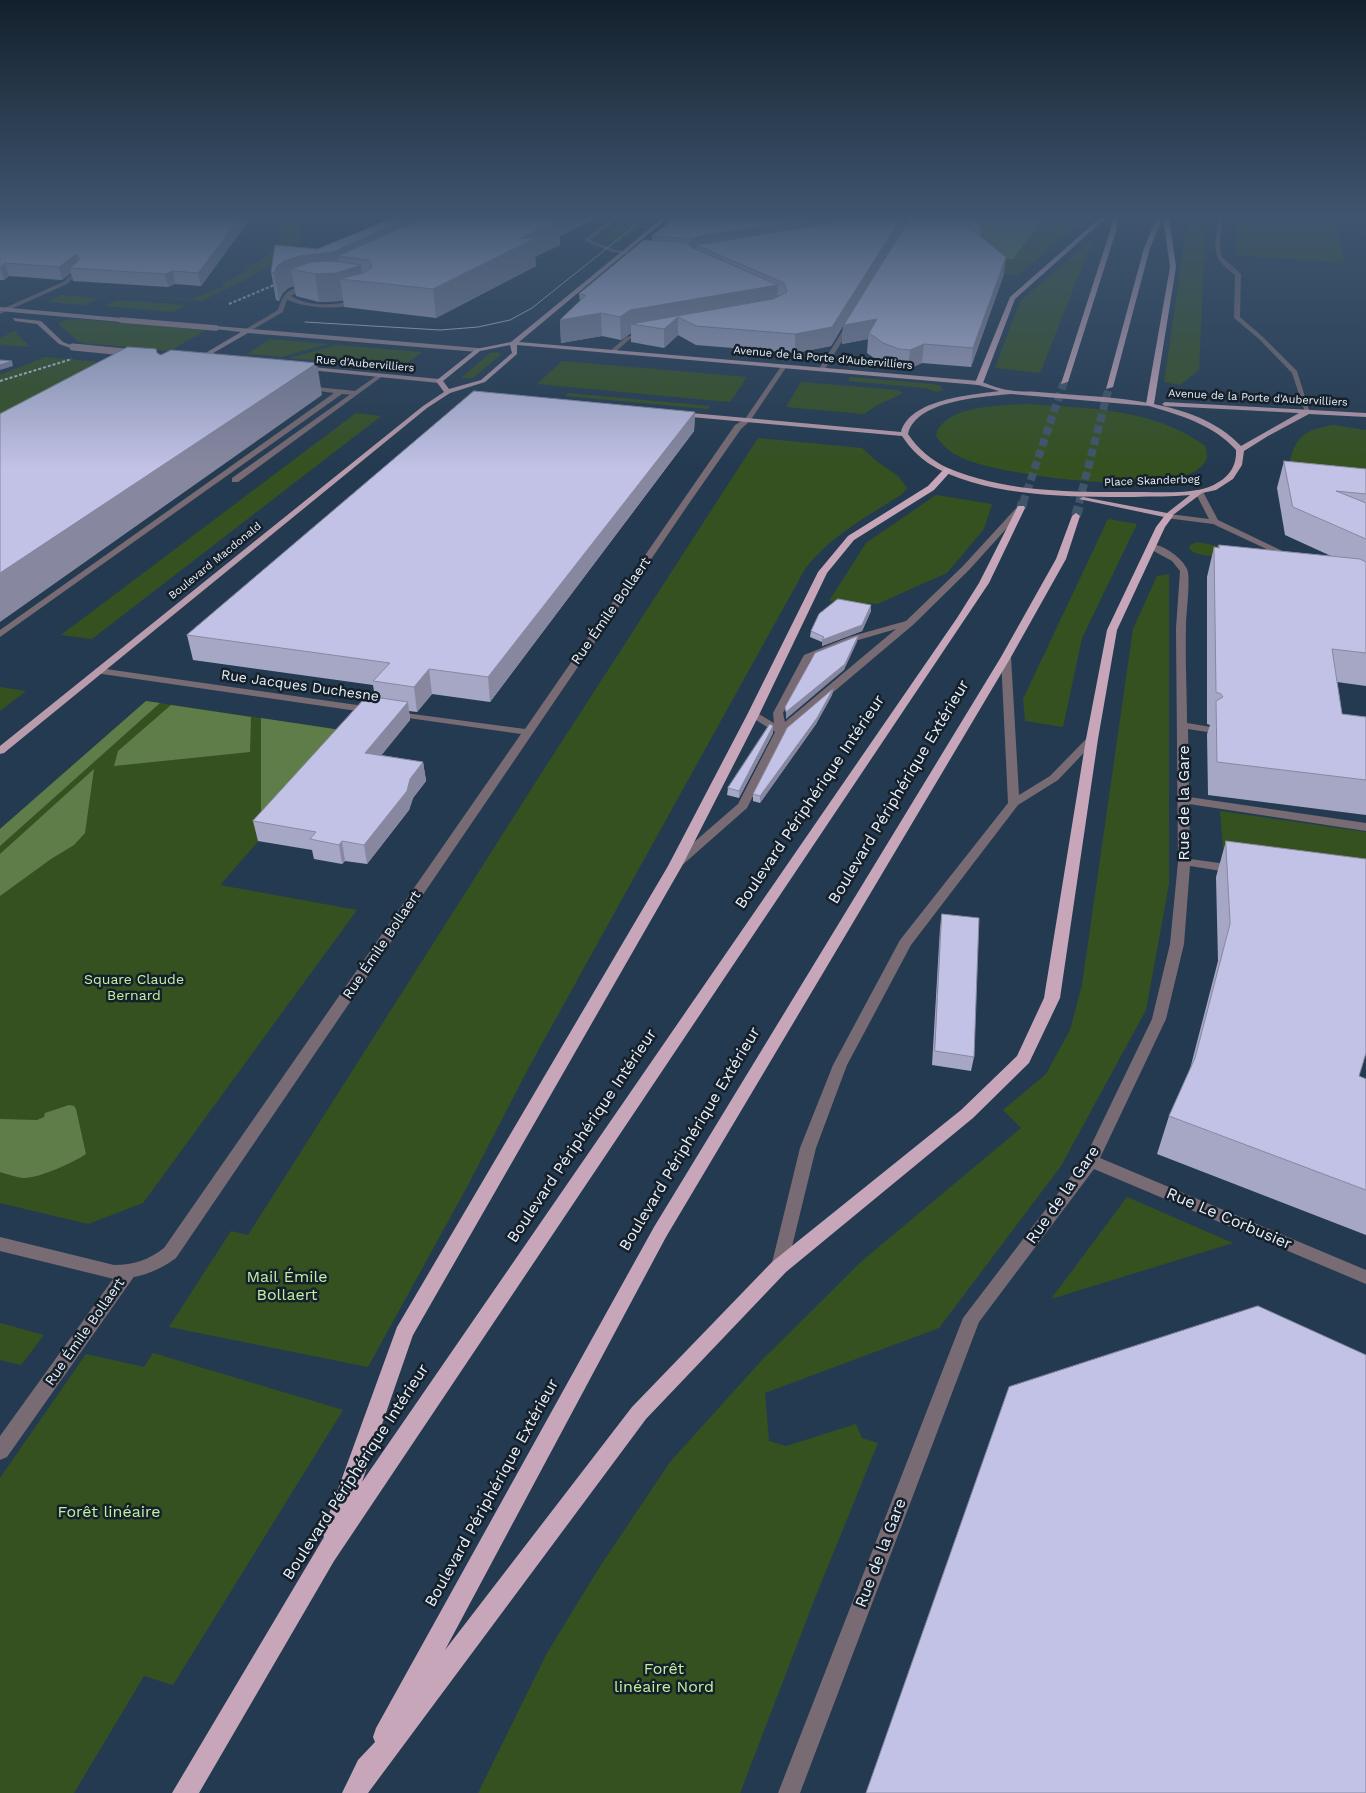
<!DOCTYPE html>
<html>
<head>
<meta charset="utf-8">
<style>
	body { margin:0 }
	canvas { display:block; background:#233a50 }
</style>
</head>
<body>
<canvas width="1366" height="1793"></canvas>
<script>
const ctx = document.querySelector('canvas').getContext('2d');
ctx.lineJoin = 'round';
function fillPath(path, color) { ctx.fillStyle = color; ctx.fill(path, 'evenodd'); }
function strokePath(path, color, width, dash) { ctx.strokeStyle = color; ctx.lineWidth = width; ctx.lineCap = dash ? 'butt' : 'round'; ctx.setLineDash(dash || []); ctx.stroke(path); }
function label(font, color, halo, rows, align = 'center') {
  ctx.font = font + ' "Work Sans",sans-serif'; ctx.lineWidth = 5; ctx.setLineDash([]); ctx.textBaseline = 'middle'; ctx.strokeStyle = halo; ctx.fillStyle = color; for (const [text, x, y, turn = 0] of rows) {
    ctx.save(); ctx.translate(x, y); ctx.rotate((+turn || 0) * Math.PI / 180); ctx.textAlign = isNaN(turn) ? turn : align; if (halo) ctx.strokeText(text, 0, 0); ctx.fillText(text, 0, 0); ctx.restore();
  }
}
const green = new Path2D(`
	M281,217L301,218L300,241L283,258L249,278L202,301L88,292L192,299L226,285L221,284L248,270L243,269L259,262L279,244Z
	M630,217H649L619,242L600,240Z
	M931,217H1087L1018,275L1004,274Z
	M1188,217H1206L1199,370L1180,385L1164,382Z
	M1238,217L1336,224L1344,263L1236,255Z
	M1093,239L1040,373L995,368L1020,301Z
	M62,295L100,298L85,305L47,302Z
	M117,300L186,305L173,312L104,306Z
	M80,319L206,330L170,351L84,343L78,341L58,324L66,320Z
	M14,331L30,347L0,345V338Z
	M270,339L328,344L281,357L247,354Z
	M336,345L422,352L401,368L289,358Z
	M497,352L501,354L473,378H461L490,353Z
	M45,357L121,364L0,438V375Z
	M562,361L747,377L730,402L537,384Z
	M850,377L934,384L940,386L943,390L936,392L926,388L848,381Z
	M801,382L896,390L901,392L902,394L879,404L864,414L786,407Z
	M568,393L710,406L708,409L565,396Z
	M1025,404C1086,408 1154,408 1205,446C1206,449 1207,454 1207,457C1196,504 999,475 965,459C952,454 944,447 936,436C943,405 999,406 1025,404Z
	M356,413L381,416L92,639L61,635Z
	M1333,425L1366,430V489L1289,464C1296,435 1305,430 1333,425Z
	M758,438L862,448L875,460L898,476L907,488L902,494C867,517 831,535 805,569L529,1067L468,1185L368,1367L169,1327L231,1231L248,1235L546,766Z
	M936,495L992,504L984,529L947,573L877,604L829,601L866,543Z
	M1108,519L1137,524L1082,638L1063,727L1025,721L1023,699Z
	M1197,542L1219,546L1216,556C1206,556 1197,555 1189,549L1190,545Z
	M1169,574V884L1146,1010L1061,1166L939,1328L765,1393L769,1441L786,1446L856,1424L862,1438L878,1443L815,1598L740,1793H478L547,1653L599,1568L670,1462L762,1360L863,1260L1021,1128L1003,1110L1046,1074L1070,1030L1082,985L1133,629L1157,576Z
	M0,687L26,691L0,711Z
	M146,701L354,732L220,885L357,910L143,1203L88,1224L0,1203V829Z
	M1220,811L1366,832V881L1224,860Z
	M1127,1197L1233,1243L1051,1299Z
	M0,1323L44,1335L21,1365L0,1360Z
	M153,1353L343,1410L173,1685L144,1676L74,1793H0V1478L86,1354L144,1367Z`);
const forest = new Path2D(`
	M934,217H1044L1013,259H1003Z
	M146,701L160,703L0,846V829Z
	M171,705L251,717L250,752L114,766L118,751Z
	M261,718L354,732L261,837Z
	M94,769L85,833L74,845L51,859L0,896V854Z
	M69,1105L74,1106L76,1109L86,1154C75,1162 37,1179 23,1178C16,1177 7,1174 0,1172V1119L37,1120L44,1117L45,1113Z`);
const trunkTunnelFar1 = new Path2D(`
	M1023,503L1064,382
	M1079,503L1109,387`);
const trunkTunnel = new Path2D(`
	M1021,508L1023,502
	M1076,516L1080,502`);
const service = new Path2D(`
	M1219,217H1223L1220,244L1221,256L1241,274L1240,317L1263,337L1297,371L1310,413L1305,412L1292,373L1259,339L1234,318L1235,275C1209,257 1215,245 1219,217Z
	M79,268L81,271L67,284L0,314V310L63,282Z
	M311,284L314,286C308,291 298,291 291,296C309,308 340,305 360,299L363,301C346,311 304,309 287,299L283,312L250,331H246V329L278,310C285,288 290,290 311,284Z
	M379,374L384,375L238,482H232V478Z
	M1018,506L1025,508L969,570L914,624L785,733L747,808L679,868H671L669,865L671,862L738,804L775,732L748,715L749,713H757L774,723L773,713L804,655L849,637L906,621L963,566ZM896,629L785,722L783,713L811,659L855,641Z
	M1150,545C1162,543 1182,558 1187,569C1191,578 1186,614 1186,626C1185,658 1187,691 1187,723L1211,727L1212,729L1207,732L1188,729L1189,797L1366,823V831L1189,804L1190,859L1234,865L1240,869L1234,873L1190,866L1184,944L1166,1019L1100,1158L1366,1270V1284L1094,1169L979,1322L800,1793H778L963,1318L1085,1158L1152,1019L1170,944L1178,862L1176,628L1180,571L1172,561L1150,549Z
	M1006,654L1011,657L1019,795L1050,776L1088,737H1096L1097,739L1058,780L1018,805L911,945L847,1065L816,1148L787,1267L785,1272L779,1274L773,1272L771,1267L800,1148L833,1065L900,940L1008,803L1001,657Z`);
const pedestrian = new Path2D(`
	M306,386L356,391L359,393L356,395L342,394L0,637V630L334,393L304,389L303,388Z
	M127,1266L133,1268L135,1273L133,1278L7,1457L0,1460V1436L121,1268Z`);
const minor = new Path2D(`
	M615,217H620L590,240L616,250L643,254L645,257L612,252L585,241V239Z
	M851,320L854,322L825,369L820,370L819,369L848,322Z
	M647,332L649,335L630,339L614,353L609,352L626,337Z
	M782,365L787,366L750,421L741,429L690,502L176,1258C157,1272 137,1279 114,1279L0,1251V1237L114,1265C134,1265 148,1260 164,1248L521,734L394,716L389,713L390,711L525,729L735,425L745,419Z
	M1196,490H1202L1218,520L1297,558L1290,560L1213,524L1166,518L1165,516L1169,514L1209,519L1195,492Z
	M99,668L371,707L376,710L371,713L95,673V669Z`);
const secondary = new Path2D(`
	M0,307L121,318L124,320L121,322L0,311Z
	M13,318L41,321L63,342L76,347L73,349L59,344L37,324L15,321Z
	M216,326L478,348L481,350L478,352L248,333L201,360H197V358L241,332L214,329Z
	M302,366L439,379L442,381L439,383L300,369V367Z`);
const primary = new Path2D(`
	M664,217H669L519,342L979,381C988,384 999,389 1008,390C1017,392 1029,391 1038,392C1101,398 1195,396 1241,446L1299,413L1165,406L1162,404L1165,402L1366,413V417L1309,414L1268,436L1244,451L1242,465L1233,479L1216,490L1202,493L1169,518L1079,499L1083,497L1167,513L1190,495C1171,497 1152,496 1133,497C1072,497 993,497 938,469C923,461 911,450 902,436L680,416L677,414L680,412L901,432C910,399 971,395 999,391L978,385L517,345V354L485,382L450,393L427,408L4,753L0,754V746L423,406L444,392L436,381L437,380L476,349L511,342ZM510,345L512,353L481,380L449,389L443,381L480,351ZM1011,394L1149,406C1180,415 1214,425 1236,450C1237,469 1226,480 1209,487C1189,494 1165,492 1144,492C1080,492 1009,494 948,468C932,461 918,449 908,434C916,400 982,397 1011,394Z`);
const trunk = new Path2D(`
	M1101,217H1107L1015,299L983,383L976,385L975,383L1010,297Z
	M1112,217H1118L1117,228L1068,382L1061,384L1111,228Z
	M1157,217H1163L1150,248L1113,387L1106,389L1144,248Z
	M1163,217H1169L1176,267L1154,404L1150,406L1146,404L1170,267Z
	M945,468L952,470L934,490L854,540L827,573L759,715L682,866L413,1335L362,1482L957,618L979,583L1017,508L1018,506H1024L1025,508L989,583L334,1561L199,1793H172L324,1537L322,1533L397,1327L668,866L747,715L818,572L848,536L928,486Z
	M1076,513L1080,516L1066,559L1011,657L666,1237L445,1650L632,1407L772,1262L961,1110L1017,1056L1044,998L1086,739L1107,630L1156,527L1166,514H1172L1173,516L1165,527L1117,630L1098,739L1060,998L1029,1063L973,1118L786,1272L646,1419L368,1793H342L358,1760L375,1742L373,1737L376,1728L654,1227L1001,657L1056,559L1072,516Z`);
const tram = new Path2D(`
	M305,322L440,330L478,327L510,320L532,308L646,217`);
const rail = new Path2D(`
	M229,304L286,280
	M0,381L72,359`);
const secondaryBridgeFar1 = new Path2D(`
	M121,320L216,328`);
const secondaryBridge = new Path2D(`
	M73,347L135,353`);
const wall = new Path2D(`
	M0,217L250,219L201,286L175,284L168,287L73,281L71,273L62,280L9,276L4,280H0Z
	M676,217H972V218L981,226L980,236L1004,274L971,367L922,363L908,369L897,368L881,363L867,353L868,339L842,344L843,326L831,346L795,353L696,345L678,335L664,348L631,342V333L621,340L602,336L561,343L560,320L580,301L579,294L652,240V236Z
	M560,236V245L535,257L536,266L436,318L344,307L343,300L340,301L319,302L296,296L294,286L288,288L282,294L279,301L276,300L271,272L317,249Z
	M695,412L694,431L490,702L432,694L417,712L409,711L410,720L381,755L423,762L426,781L413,798L409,810L367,864L345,861L342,864L314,859L312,850L258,841L253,821L375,697L373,685L193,660L187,635Z
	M1284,461L1366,469V686L1337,682L1342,714L1366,717V815L1208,795L1207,734L1210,725L1207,724V577L1214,547L1218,548L1219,545L1331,556L1285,535L1277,488Z
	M871,605V611L862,631L822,646V642L810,637L811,631Z
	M833,689L832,695L816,724L760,803L753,801V794Z
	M773,726V733L739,798L727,795L728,788Z
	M1226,841L1359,1076L1366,1079V1235L1157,1154L1169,1116L1190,1069L1218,961L1216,877Z
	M942,914L974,1057L971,1071L932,1065L940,928Z`);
const shadedWall = new Path2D(`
	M241,217H250V219L201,286L198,273Z
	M409,217H444L368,260L338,256L340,272L361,265L363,281L340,279L343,300L340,301L319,302L315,274L291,269L294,286L288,288L282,294L279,301L274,273L277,266L284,261Z
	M547,217H599L560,236V245L535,257L536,266L436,318L433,289L519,238Z
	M828,217H831L830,231L696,245V253L690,255V239L704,235Z
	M902,217H911L877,319L869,333L868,339L842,344L843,326L831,346L795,353V334Z
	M76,254L79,266L70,268L71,273L62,280L59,267Z
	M1006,257L1004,274L971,367L973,348Z
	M5,263L9,276L4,280L0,267Z
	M173,271L175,284L168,287L165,274Z
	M778,285L777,307L678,317V335L664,348V329L631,324V333L621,340L620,317L630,310Z
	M601,313L602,336L561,343L560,320Z
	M924,344L922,363L908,369L910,350Z
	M12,361L13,366L0,370V365Z
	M317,363L322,395L0,622V573Z
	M695,412L694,431L490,702L488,677Z
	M871,605V611L862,631L822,646V640Z
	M858,636L857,642L844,670L786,719V712Z
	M429,669L432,694L417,712L414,687Z
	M833,689L832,695L816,724L760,803V796Z
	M408,702L410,720L368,772L365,753Z
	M773,726V733L739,798V791Z
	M423,762L426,781L413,798L409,810L367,864L364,845L410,779Z
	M342,841L345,861L342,864L339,845Z`);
const building = new Path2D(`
	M0,217H241L198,273L173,271L165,274L70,268L80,259L76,254L59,267L5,263L0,267Z
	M396,217H409L333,252L300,256L284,261L277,266L274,273L271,272L275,245L317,249Z
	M426,217H547L545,218L559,219L519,238L534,239L433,289L340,279L363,273L371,268L372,265L368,260L338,256Z
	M676,217H828L824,218L704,235L690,239L652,236Z
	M842,217H902L832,327L795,334L696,326L678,317L664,329L631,324L773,299L787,292L784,283L696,245L826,224Z
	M911,217H970L981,226H968L1006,257L973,348L924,344L910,350L899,349L883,343L869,333L877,319L844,325Z
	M644,240L686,242L691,247L778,285L630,310L620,317L601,313L560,320L586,295L579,294Z
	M333,261L361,265L336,273L315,274L291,269L311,262Z
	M128,347L156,349L157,353L161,355L171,350L317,363L0,573V414Z
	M0,360L12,361L0,365Z
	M474,391L695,412L488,677L429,669L414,687L373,681L390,663L187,635Z
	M1284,461L1366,469V494L1336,491L1366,503V539L1293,507Z
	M1219,545L1360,559L1366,562V653L1332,649L1342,714L1366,717V780L1217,762L1216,701L1223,697L1221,694L1216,692L1214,547L1219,548Z
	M838,599L871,605L862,625L822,640L824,637L811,631L819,614Z
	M858,636L845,664L786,712L785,707L815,653Z
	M833,689L817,718L760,796L753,794L787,728Z
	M367,696L408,702L365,753L423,762L410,779L407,791L364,845L342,841L339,845L310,839L316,832L253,821Z
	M770,724L773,726L739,791L728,788Z
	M1226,841L1366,859V1053L1359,1076L1366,1079V1190L1169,1116L1195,1058L1230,924Z
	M942,914L979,918L974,1057L935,1051Z
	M1258,1306L1366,1355V1793H866L1009,1387Z`);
const farStreetnames = [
	["Avenue de la Porte d'Aubervilliers",823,358,5],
	["Rue d'Aubervilliers",365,364,5],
	["Avenue de la Porte d'Aubervilliers",1258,398,3],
	["Place Skanderbeg",1152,481,-2],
	["Boulevard Macdonald",215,561,-39]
];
const streetNames = [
	["Rue Émile Bollaert",611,611,-55],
	["Rue Jacques Duchesne",300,686,8],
	["Rue Émile Bollaert",382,945,-56],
	["Rue Émile Bollaert",85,1332,-55]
];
const parkNames = [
	["Square Claude",134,980],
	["Bernard",134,996]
];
const nearStreetnames = [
	["Boulevard Périphérique Extérieur",899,792,-59],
	["Boulevard Périphérique Intérieur",810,802,-56],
	["Rue de la Gare",1184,803,-90],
	["Boulevard Périphérique Intérieur",582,1136,-56],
	["Boulevard Périphérique Extérieur",690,1139,-59],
	["Rue de la Gare",1063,1195,-55],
	["Rue Le Corbusier",1229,1219,23],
	["Boulevard Périphérique Intérieur",356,1472,-57],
	["Boulevard Périphérique Extérieur",492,1493,-61],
	["Rue de la Gare",881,1553,-69]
];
const nearParknames = [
	["Mail Émile",287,1277],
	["Bollaert",287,1295],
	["Forêt linéaire",109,1512],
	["Forêt",664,1669],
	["linéaire Nord",664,1687]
];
fillPath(green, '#355120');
fillPath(forest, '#5f7d49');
strokePath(trunkTunnelFar1, '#40556a', 8, [8, 4]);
strokePath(trunkTunnel, '#40556a', 10, [10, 5]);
fillPath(service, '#796b73');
fillPath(pedestrian, '#796b73');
fillPath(minor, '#796b73');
fillPath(secondary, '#9d8693');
fillPath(primary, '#b99cac');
fillPath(trunk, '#c6a6b8');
strokePath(tram, '#bccad8', 1);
strokePath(rail, '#bccad8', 2, [3, 2]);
strokePath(secondaryBridgeFar1, '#9d8693', 5.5);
strokePath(secondaryBridge, '#9d8693', 7);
fillPath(wall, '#a6a7c5');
fillPath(shadedWall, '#8788a0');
fillPath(building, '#c1c2e5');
strokePath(building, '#8788a0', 1);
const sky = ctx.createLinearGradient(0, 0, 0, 468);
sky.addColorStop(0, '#13202c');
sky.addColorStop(0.46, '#3f556f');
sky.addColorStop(1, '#3f556f00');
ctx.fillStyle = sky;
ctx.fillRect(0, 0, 1366, 468);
label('11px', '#e6f1fd', '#16202a', farStreetnames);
label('14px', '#e6f1fd', '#16202a', streetNames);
label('14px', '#c1f0a1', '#16202a', parkNames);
label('16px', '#e6f1fd', '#16202a', nearStreetnames);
label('16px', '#c1f0a1', '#16202a', nearParknames);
</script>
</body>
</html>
